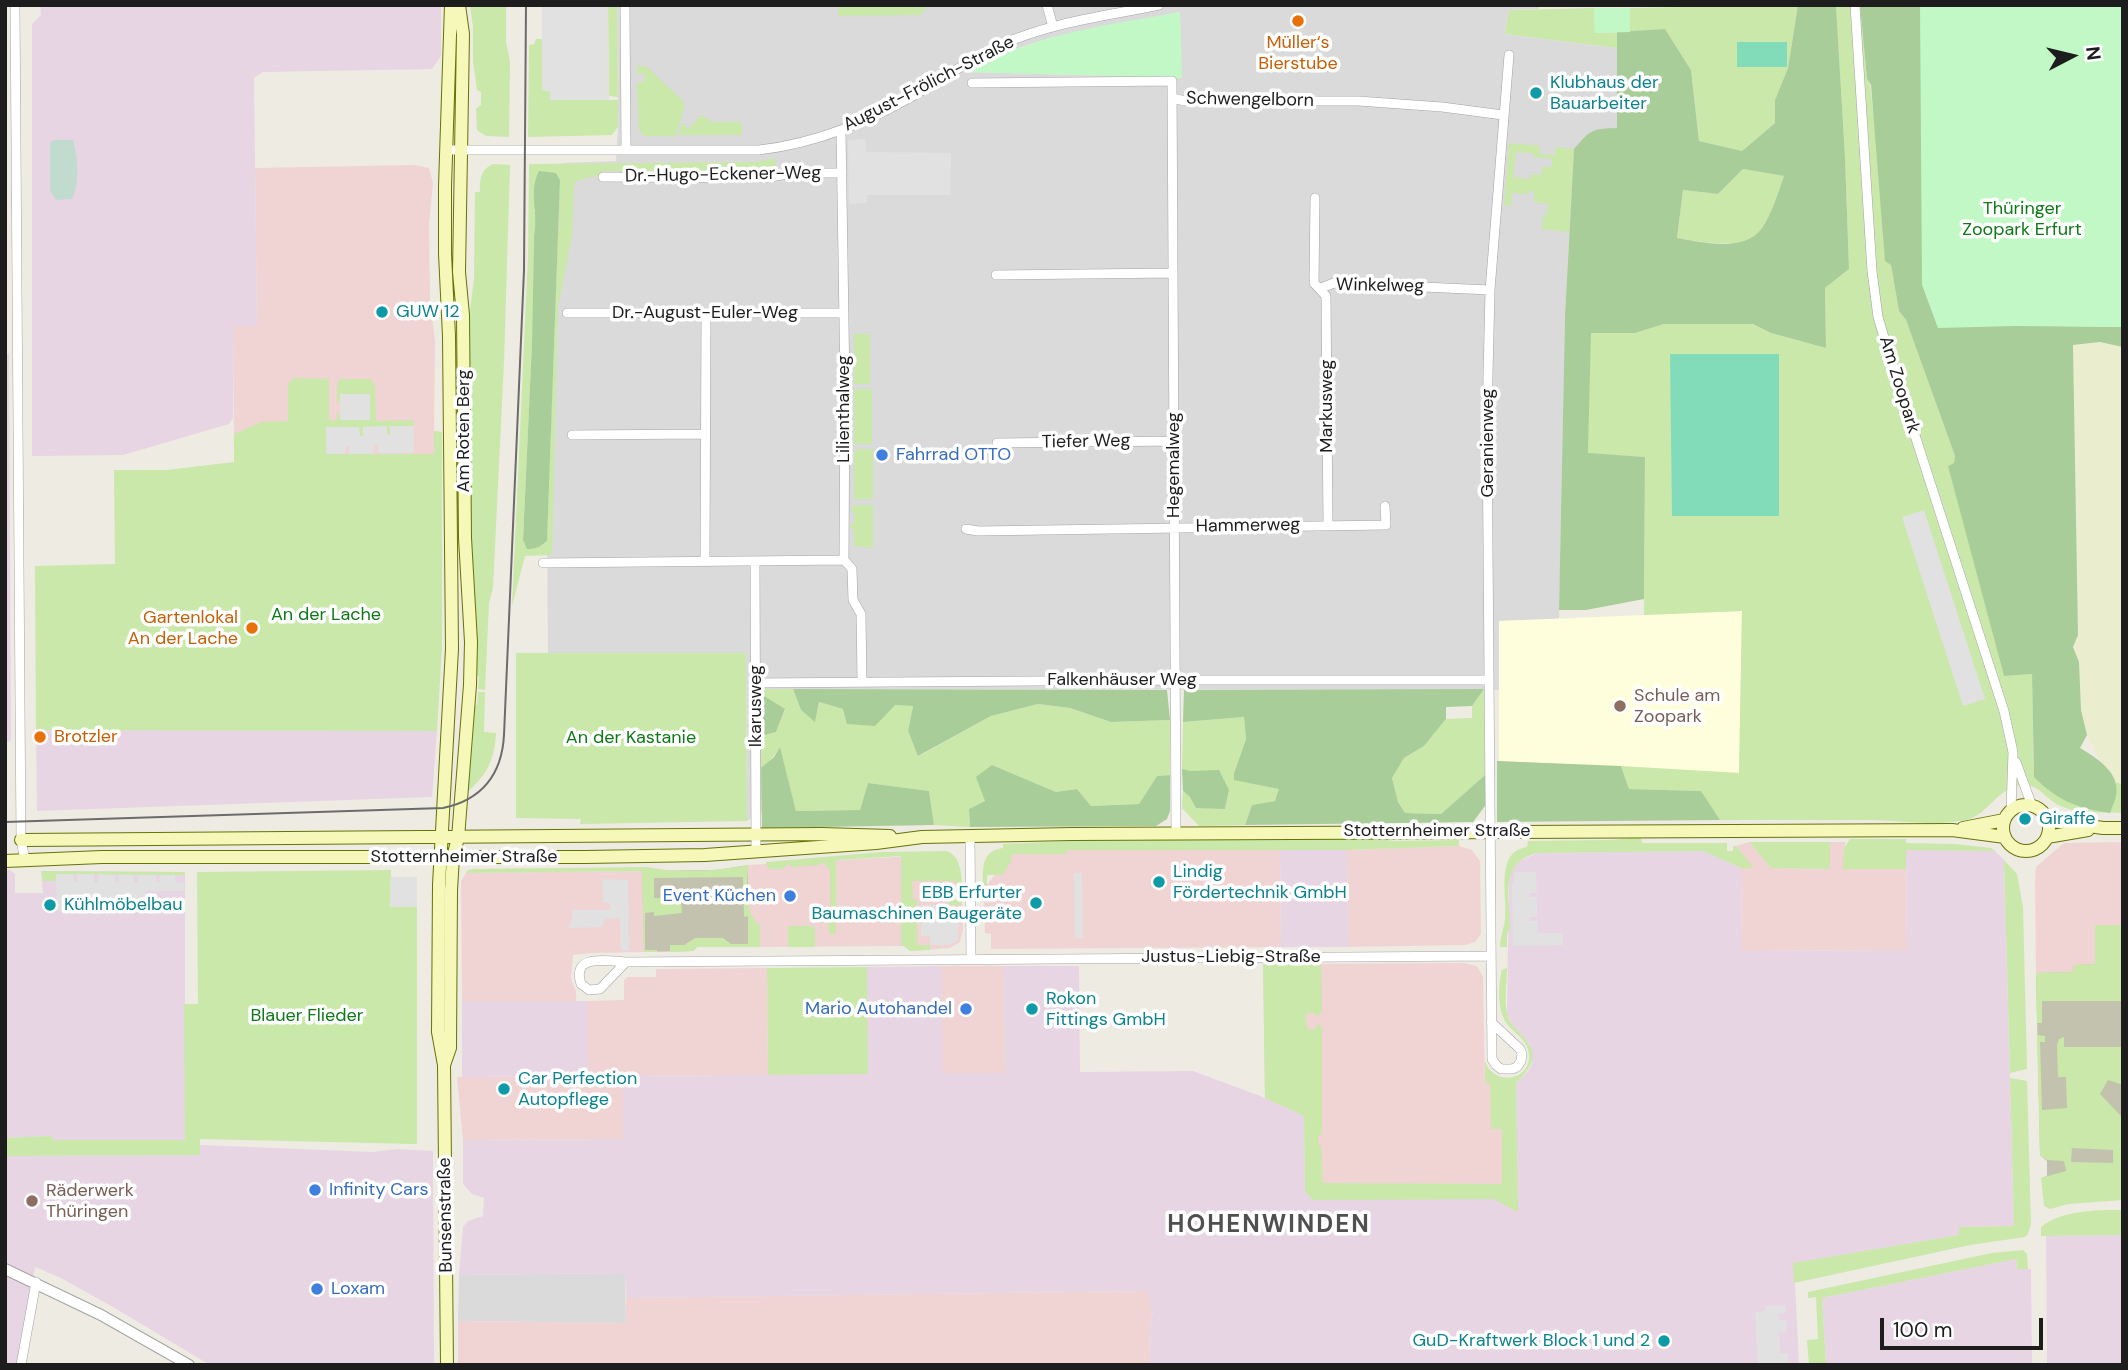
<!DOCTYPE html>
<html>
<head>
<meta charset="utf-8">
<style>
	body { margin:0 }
	#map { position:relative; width:2128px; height:1370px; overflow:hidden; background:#eeebe3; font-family:"DM Sans",sans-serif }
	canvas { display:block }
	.frame { position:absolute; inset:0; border:7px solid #1d1d1d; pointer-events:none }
	.north { position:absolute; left:2037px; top:21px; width:70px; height:70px; -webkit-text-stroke:5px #fff; paint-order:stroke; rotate:83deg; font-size:19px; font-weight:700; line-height:28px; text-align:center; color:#1d1d1d }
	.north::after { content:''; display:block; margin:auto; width:24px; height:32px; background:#1d1d1d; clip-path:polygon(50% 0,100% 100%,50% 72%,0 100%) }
	.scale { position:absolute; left:1880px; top:1318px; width:163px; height:32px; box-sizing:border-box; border:4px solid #1d1d1d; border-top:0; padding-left:9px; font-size:21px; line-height:24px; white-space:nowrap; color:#1d1d1d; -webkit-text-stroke:5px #fff; paint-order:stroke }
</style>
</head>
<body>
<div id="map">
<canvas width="2128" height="1370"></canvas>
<div class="frame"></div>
<div class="north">N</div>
<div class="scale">100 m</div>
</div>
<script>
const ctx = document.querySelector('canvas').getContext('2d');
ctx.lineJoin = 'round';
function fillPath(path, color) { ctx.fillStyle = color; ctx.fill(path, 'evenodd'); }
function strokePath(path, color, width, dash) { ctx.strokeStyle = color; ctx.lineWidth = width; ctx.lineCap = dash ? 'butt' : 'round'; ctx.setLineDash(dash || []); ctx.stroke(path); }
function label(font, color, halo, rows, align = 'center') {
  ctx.font = font + ' "DM Sans",sans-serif'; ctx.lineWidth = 7; ctx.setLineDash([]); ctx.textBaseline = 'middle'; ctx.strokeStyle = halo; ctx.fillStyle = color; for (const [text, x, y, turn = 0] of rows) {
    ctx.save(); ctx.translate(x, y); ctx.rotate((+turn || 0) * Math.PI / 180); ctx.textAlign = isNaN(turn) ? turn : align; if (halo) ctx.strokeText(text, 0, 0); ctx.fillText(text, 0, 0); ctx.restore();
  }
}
const residential = new Path2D(`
	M617,5H1539V9L1509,10L1505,34L1617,48L1618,128L1574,149L1565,315L1559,619L1499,621V690L766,689L761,695L762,812L747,821L746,653L548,654L547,541L560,180L563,163L616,161L618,127ZM1180,12L1181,78L970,72L1015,49L1050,38Z
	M625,1273L626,1323L458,1321L459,1275Z`);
const commercial = new Path2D(`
	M414,165L429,168L433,183L429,223L430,300L435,341L434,431L442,432L441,459L234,457L233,327L257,325L255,168Z
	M1749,842L1771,868L1830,869V842H1846L1844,848V869H1906L1907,950L1742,951L1741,868H1753L1736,846Z
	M2123,842L2122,925H2095V964L2074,965V972L2036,973L2035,882L2036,867L2064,843Z
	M1459,846L1472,850L1480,861L1481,934L1475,942L1465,945L1348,947L1347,850Z
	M1066,850H1280L1281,947L991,949V934L985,933L983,885H987L1011,854H1066Z
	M949,854L957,859L961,878L963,930L960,942L950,948L910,951L904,946L748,947V865Z
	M642,871L644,952L592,953L573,955L571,979L576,991V1001H462L461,881L466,873Z
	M1463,963L1477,966L1483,977L1485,1082L1516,1083L1518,1212L1313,1200L1304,1116L1265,1098L1263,964Z
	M941,966H1004L1005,1073H942Z
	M767,968L768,1075L623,1076L624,1139L463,1140L457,1077L588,1076V1001L624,1000V980L628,977H656V969Z
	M1149,1291L1150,1310H1153L1149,1327L1150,1365H458V1321L626,1323V1298Z`);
const industrial = new Path2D(`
	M40,5H441V56L432,69L263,72L254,78L257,326L233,327V418L229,424L123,455L32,456V24L41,15Z
	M5,354H9L11,741L5,743Z
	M36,730L437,731L432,797L37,811Z
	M1280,850H1347L1348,947H1281Z
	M1906,850L1995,851L2004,860L2014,1226L1960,1227L1959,1235L1794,1263L1799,1365H1150L1149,1327L1153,1311L1150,1310L1148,1291L626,1298L625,1273L459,1275L463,1227L468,1221L483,1216L484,1198L472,1194L463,1184V1140L623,1139V1076L867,1074V967L941,966L943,1073H1005L1004,966H1079L1080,1072L1193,1071L1260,1096L1304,1116L1305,1192L1313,1200L1493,1199L1518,1212L1516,1083L1528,1071L1532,1064L1529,1043L1512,1025L1507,1015L1509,877L1517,862L1537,853L1703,851L1741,868L1742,951L1907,950Z
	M5,870H10L15,874V893H43L41,871L185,872V1140H52L51,1136L5,1138Z
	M462,1001H588V1076L462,1077Z
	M200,1145L373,1152L398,1149L433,1151L434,1365H210L113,1307L61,1278L35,1267L17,1365H5V1156L199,1155Z
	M2123,1235V1365H2047L2046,1236Z
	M2016,1259L2017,1269H2031L2032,1365H1826L1822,1298Z`);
const education = new Path2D(`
	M1742,611L1739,773L1499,761V621Z`);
const construction = new Path2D(`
	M748,865V947H697L693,951L644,952L642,871L717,870Z
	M2095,925H2122L2123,1180L2041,1178L2047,1176V1161L2040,1155L2036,973L2073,972L2074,965L2095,964Z`);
const farmland = new Path2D(`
	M2100,342L2123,347V785L2116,782L2098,757L2087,735L2081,710L2079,662L2075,655L2073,345Z`);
const grass = new Path2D(`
	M470,5H506V42L510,61L509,137L486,136L477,130L476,109L481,105V92L477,90L473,61V27Z
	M608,5H617L618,97L609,96Z
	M838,5H929L920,15L838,16Z
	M1798,5L1788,68L1775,100V123L1742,151L1699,141L1691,70L1665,29L1630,32V8Z
	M1836,5H1860L1867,79L1870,85L1891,265L1899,311L1906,320L1955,456L1954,463L1949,466L2004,676L2032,674L2034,777L2085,809L2109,812L2116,796V782L2123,785V813C2101,812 2074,815 2055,803C2044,796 2037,784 2024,785C1995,788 1990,814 1966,820C1936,826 1904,821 1875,820C1823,820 1772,820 1720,820L1700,791L1629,789L1621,766L1739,773L1742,611L1644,615L1645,457L1588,454L1590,333H1635L1664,324H1753L1771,333L1826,348L1825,288L1849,269L1845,157Z
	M1594,8L1595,33L1617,32V48L1505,34L1509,10Z
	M536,39H542V90L550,91V100H618V127L612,135L528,137L529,45L534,44Z
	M638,65L647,67L684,102C685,113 678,123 676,136H645L639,131L637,83L644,82L645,74H637Z
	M701,115L712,122H742V135H678L682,123L688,129Z
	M1509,143L1540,146V154L1555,155L1556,147L1574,149L1569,232L1542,229L1543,215H1547L1548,204L1534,202V191H1529L1528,194L1512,193L1511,206L1504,205ZM1516,152L1533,153V157L1552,159V167H1542L1541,175L1531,174L1530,179L1513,177Z
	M775,158L777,172L603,171L601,175L578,180L574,185L572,235L558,308L552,555L525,556L512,606L528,257L529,164L757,162ZM556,173L560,180L547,541C541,547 537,549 527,548L523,540L532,342L534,236L538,222L534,210Z
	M493,164L510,165L504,361L493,588L489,603L485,690L478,689L479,676H476V612L471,543L469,318L474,279L475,192H480C480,179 480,170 493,164Z
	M1743,169L1784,176C1778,193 1772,213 1762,228C1744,253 1702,241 1677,238L1683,190L1718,194Z
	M854,334H870V384H854Z
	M294,378L329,379V420L337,421V413L340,414V420V394V402H337V387L339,379H370L375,385L376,421L413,420L414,426H391L390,434L387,435V427H363V436H359L326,454H434V431L442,432V646L437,731L36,730L35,566L115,564L114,470H167L234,462V434L262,422L288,421V384Z
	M854,389H871L872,392V444H854Z
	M859,449H873V499H854V451Z
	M854,505H873V548L854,546V530L850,527V525L854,524V512L851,511Z
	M516,653H746L747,821L580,824L581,819L516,818Z
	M765,689H793L801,710L815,721L819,702L843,709L895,705L913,706L908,731L919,756L991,716L1038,704L1070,708L1111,722L1170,720V775L1157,776L1139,804L1091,806L1077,789L1056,792L992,765L985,801L969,809L970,827L934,825L929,791L868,783L860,810L796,811L780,748L766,765L761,768V736L776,732L785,710L761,694Z
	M1484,689L1485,775L1441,814L1405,813L1398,802L1392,778L1404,758L1424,746L1446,719L1472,718V706Z
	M478,692H485L484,732L496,733C495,758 487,776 467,792L474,705H477Z
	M1244,717L1246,739L1234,772L1280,789L1275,801L1252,805L1245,825L1199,826L1182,808L1183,791L1190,797L1225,809L1229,790L1182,769L1183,722Z
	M1641,837L1642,843H1727V851H1733V846H1736L1754,868H1741L1703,851L1537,853C1499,863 1510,896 1510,927L1507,935V947H1500C1500,937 1504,929 1505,919C1508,896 1494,852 1527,847L1528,841L1612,840Z
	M1371,838L1395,841L1459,840V846L1347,850H1067L1066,854H1012L1011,861L1003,875H987V886L983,885C983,868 981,851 1003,848V844L1072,841Z
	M1850,839H1906V843L1955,844L1991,848L1995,851L1906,850V869H1843L1844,848Z
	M1749,842H1830V869L1771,868Z
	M946,851C965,856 962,889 962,905H949V899H956V881H912L913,899L917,900V945H930V950L910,951L904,946H901V856L836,860V934H829L828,920L831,918L830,870L823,862L819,865L792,867L789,864L782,869H770L767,867L766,862L882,852Z
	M2004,860L2017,874L2023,907L2027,1069L2010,1073Z
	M748,865C748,885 742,912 760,925V947H697L693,951L670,952V945H684L695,938H723L731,944H748V916L744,917L743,877L654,878V898H681L682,913L654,916V912L645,913V950H657V952H644L642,871L466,873L468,870L474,869L647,867C681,874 715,871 748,865Z
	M391,870L390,906L417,907V1144L200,1139V1155L5,1156V1138L52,1136V1140H185L184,1004H198L197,872Z
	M41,871L185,872V875L56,874V881H43Z
	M2095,925H2122L2123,1001H2042V1023H2037L2036,973L2073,972L2074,965L2095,964Z
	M788,926H813L815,929V947H788Z
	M1263,964H1321L1322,1012L1317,1016L1314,1013H1306L1307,1029H1315L1318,1024L1322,1027V1135H1318V1144L1321,1145L1323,1183L1502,1184V1129H1491L1490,1083H1485V1061C1493,1086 1530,1082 1529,1055C1529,1041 1515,1034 1507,1024C1497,1010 1498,986 1502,970L1507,968C1507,982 1504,1000 1507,1013C1508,1021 1514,1027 1519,1032C1540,1053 1535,1064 1516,1083L1518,1212L1493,1199L1313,1200L1305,1192L1304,1116L1265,1098Z
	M867,967L868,1074L768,1075L767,968Z
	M2037,1035L2045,1036V1042H2040L2042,1110L2067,1108L2066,1077H2058L2057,1045L2059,1039L2064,1037V1047H2123V1085L2108,1080L2100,1094L2123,1118V1200L2068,1204L2050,1209L2044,1206L2041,1178L2066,1171L2064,1161L2047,1160L2040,1155ZM2072,1148L2113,1150V1163L2071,1162Z
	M2010,1078L2027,1081L2031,1224L2028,1234L2025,1237L1970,1245L1794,1283L1793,1263L1959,1235V1227L2014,1226Z
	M2123,1210V1235L2041,1236V1227C2062,1210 2096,1210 2123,1210Z
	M2023,1250L2027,1254L2028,1269H2017L2016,1259L1822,1298L1826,1365H1809L1807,1340L1818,1339L1816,1297L1808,1298V1292L1992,1253Z`);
const forest = new Path2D(`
	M1798,5H1836L1845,157L1849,269L1825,288L1826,348L1771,333L1753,324H1664L1635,333H1591L1588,453L1645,457L1644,599L1586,610H1559L1565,315L1574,149C1591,129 1592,129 1617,128V32L1665,29L1691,70L1699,141L1742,151L1775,123V100L1788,68ZM1743,169L1784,176C1778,193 1772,213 1762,228C1744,253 1702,242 1677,238L1683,190L1718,194Z
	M1860,5H2017L2061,326L2123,327V347L2100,342L2073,345L2078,635L2073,647L2079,662L2081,710L2087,735L2080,748C2097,758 2121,773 2116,796C2115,801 2112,807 2110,813C2077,808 2058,801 2034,777L2032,674L2004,676L1948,466L1954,463L1955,456L1906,320L1899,311L1891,265L1885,261L1871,85L1867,79Z
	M539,171L556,173L560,180L547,541C540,547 537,549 527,549L523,540L532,342L534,236C539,215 528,192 539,171Z
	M793,689L1167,690L1170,720L1111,722L1070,708L1038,704L991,716L918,756L908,731L913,706L895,705L875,726L847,724L843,709L819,702L815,722L801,710Z
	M1484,689L1472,706L1446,707V719L1424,746L1404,758L1392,778L1398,802L1405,813L1441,814L1485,775V806L1473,822L1245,825L1252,805L1275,801L1279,789L1234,780V773L1246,739L1244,717L1183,722L1184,690Z
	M761,694L785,709L776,732L761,736Z
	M780,747L796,811L860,810L868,783L929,791L934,825L762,828L761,768L774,757Z
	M1497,761L1621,766L1629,789L1701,791L1720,820L1497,822Z
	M992,765L1056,792L1077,789L1091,806L1139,804L1157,776L1170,775V811L1167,819L1156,826L970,827L969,809L985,801L976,777Z
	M1182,769L1190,771L1219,770L1229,790L1225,809L1196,808L1190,797L1183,791Z`);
const wetland = new Path2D(`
	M53,140H73C78,157 80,183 72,199L56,200L50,191V143Z`);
const park = new Path2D(`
	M1920,5H2123V327L2016,326L1938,328L1922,285Z
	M1594,8H1630V32L1595,33Z
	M1180,12L1182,78L968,72C984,64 1000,55 1017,49C1069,29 1125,22 1180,12Z`);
const pitch = new Path2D(`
	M1737,42H1787V67H1737Z
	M1670,354H1779V516H1672Z`);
const parking = new Path2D(`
	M542,5H608L609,100H550V91L542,90Z
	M865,139L866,152L951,153L950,195H867V203L849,204L848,140Z
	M340,394H370V420H340Z
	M387,426V434L390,435V426H414V453H378V445H374L373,454H349V446H346L345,454H326V427H359L360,436L363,435V427Z
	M1924,510L1985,699L1963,706L1902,517Z
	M1514,872H1536L1537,893H1529V897H1537V917H1529V921H1537L1538,933H1563V945L1513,946L1512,884L1514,883Z
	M1074,873H1082L1083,938H1075Z
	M56,874H73L74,882H77V874H94V882H98V874L115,875V882H119V875H134V882H138V875H156V882H159L160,875H175V882L184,883L185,891H145V911H57Z
	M391,877H417V907H390Z
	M602,879L628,880L629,951H621L620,918L605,919L602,927L568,928L572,918L573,910H610V903H603Z
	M921,905H954V917H959L958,940L949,945H930V936H921Z
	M1785,1305L1786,1313L1778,1314L1779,1320H1786L1787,1332L1779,1333L1780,1353H1788L1789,1365H1758L1755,1312L1766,1311V1306Z`);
const minor = new Path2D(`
	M15,5L21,840L25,860
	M625,5L626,149
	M1047,5L1053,27
	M1855,5L1872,271L1878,317L1890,358L2004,711L2013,752L2011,810
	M972,83L1172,81L1176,832
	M1172,98L1185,101H1358L1442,107L1503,115
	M841,130L845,387L844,560L852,569L853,600L861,614L862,682
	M446,150H759C821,143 880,117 933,84C957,70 978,55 1003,44C1052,22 1107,16 1159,5
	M603,177L765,178L793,173H842
	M1315,198L1314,283L1326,296L1328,525
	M996,275L1173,273
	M1321,288L1334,283L1490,290
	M567,313H844
	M572,435L705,434
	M997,443L1174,441
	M966,529L978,531L1386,525L1385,506
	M705,561L706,313
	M755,562L756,851
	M543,563L844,560
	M755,683L1175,680H1489
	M2016,762L2032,806
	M970,835L971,958
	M626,962L600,989L589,990L581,984C571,953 608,961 626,962L1491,956
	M1491,1022L1520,1049L1522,1054L1521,1061L1517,1067L1512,1069H1501L1496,1065L1492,1059L1487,418L1490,290L1509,55
	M21,1365L36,1282`);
const tertiary = new Path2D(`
	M5,1269L101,1315L189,1365`);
const secondary = new Path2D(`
	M2003 828a23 23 0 1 1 46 0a23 23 0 1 1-46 0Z
	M2047,820L2103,828H2123
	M1963,828L2004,820
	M2047,837L2088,830
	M21,840L822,834L890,836
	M5,861L102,857H585L705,855L876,843L922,837L1072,834L1952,830L2005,837
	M444,1065L450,1048L451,890L453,857L458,838L470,685L471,642L465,538L463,315L459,272L463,34L459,5
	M447,1365L444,1065L438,1032L439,885L452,649L449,336L445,254V186L451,5`);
const tram = new Path2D(`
	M5,822L443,808C482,800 502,774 504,735L524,270L526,5`);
const markers = [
	[1298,21,7,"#e8710a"],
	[1536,93,7,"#0f9aa8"],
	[382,312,7,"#0f9aa8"],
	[882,455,7,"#3f7fe0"],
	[252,628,7,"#e8710a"],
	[1620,706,7,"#8d6e63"],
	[40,737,7,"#e8710a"],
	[2025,819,7,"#0f9aa8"],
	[1159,882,7,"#0f9aa8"],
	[790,896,7,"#3f7fe0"],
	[1036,903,7,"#0f9aa8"],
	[50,905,7,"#0f9aa8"],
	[966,1009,7,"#3f7fe0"],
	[1032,1009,7,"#0f9aa8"],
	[504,1089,7,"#0f9aa8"],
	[315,1190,7,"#3f7fe0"],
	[32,1201,7,"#8d6e63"],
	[317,1289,7,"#3f7fe0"],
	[1664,1341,7,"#0f9aa8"]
];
const foodNames = [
	["Müller‘s",1298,43],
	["Bierstube",1298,64],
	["Gartenlokal",238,618,"right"],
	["An der Lache",238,639,"right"],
	["Brotzler",54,737,"left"]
];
const cultureNames = [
	["Klubhaus der",1550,83],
	["Bauarbeiter",1550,104],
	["GUW 12",396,312],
	["Giraffe",2039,819],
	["Lindig",1173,872],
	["Fördertechnik GmbH",1173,893],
	["EBB Erfurter",1022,893,"right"],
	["Baumaschinen Baugeräte",1022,914,"right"],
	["Kühlmöbelbau",64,905],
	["Rokon",1046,999],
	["Fittings GmbH",1046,1020],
	["Car Perfection",518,1079],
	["Autopflege",518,1100],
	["GuD-Kraftwerk Block 1 und 2",1650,1341,"right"]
];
const streetNames = [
	["August-Frölich-Straße",929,84,-27],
	["Schwengelborn",1250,100,1],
	["Dr.-Hugo-Eckener-Weg",723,175,-1],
	["Winkelweg",1380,286,1],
	["Dr.-August-Euler-Weg",705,313],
	["Am Zoopark",1899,385,73],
	["Markusweg",1327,406,-90],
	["Lilienthalweg",844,409,-90],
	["Am Roten Berg",464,431,-90],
	["Tiefer Weg",1086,442,-1],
	["Geranienweg",1488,443,-90],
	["Hegemalweg",1174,465,-90],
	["Hammerweg",1248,526,-1],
	["Falkenhäuser Weg",1122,680],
	["Ikarusweg",756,706,-90],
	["Stotternheimer Straße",1437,831],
	["Stotternheimer Straße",464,857],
	["Justus-Liebig-Straße",1231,957],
	["Bunsenstraße",446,1215,-91]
];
const parkNames = [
	["Thüringer",2022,209],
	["Zoopark Erfurt",2022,230],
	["An der Lache",326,615],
	["An der Kastanie",631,738],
	["Blauer Flieder",307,1016]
];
const shopNames = [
	["Fahrrad OTTO",896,455],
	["Event Küchen",776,896,"right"],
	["Mario Autohandel",952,1009,"right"],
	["Infinity Cars",329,1190],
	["Loxam",331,1289]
];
const educationNames = [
	["Schule am",1634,696],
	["Zoopark",1634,717],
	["Räderwerk",46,1191],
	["Thüringen",46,1212]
];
const districtNames = [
	["HOHENWINDEN",1269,1226]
];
fillPath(residential, '#dbdada');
fillPath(commercial, '#efd4d3');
fillPath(industrial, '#e7d5e4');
fillPath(education, '#fefedc');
fillPath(construction, '#c3c2af');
fillPath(farmland, '#ebedcf');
fillPath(grass, '#c9e8aa');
fillPath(forest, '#a9cd99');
fillPath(wetland, '#c1dccf');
fillPath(park, '#c1f8c5');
fillPath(pitch, '#83dcb9');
fillPath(parking, '#e1e1e1');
strokePath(minor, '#a4a4a4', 10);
strokePath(tertiary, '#a4a4a4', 12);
strokePath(secondary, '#677207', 14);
strokePath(minor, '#fff', 9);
strokePath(tertiary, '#fff', 10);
strokePath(secondary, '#f5f8b8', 12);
strokePath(tram, '#6b6b6b', 2);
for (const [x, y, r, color] of markers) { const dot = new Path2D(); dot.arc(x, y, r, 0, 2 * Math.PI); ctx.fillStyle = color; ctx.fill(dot); strokePath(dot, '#fff', 2.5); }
label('18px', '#c56008', '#fff', foodNames);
label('18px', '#0d838f', '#fff', cultureNames, 'left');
label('18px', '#1d1d1d', '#fff', streetNames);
label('18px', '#0e7916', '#fff', parkNames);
label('18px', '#366cbe', '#fff', shopNames, 'left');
label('18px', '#785e54', '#fff', educationNames, 'left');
ctx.letterSpacing = '2px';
label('bold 24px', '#505050', '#fff', districtNames);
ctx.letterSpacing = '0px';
</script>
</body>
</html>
